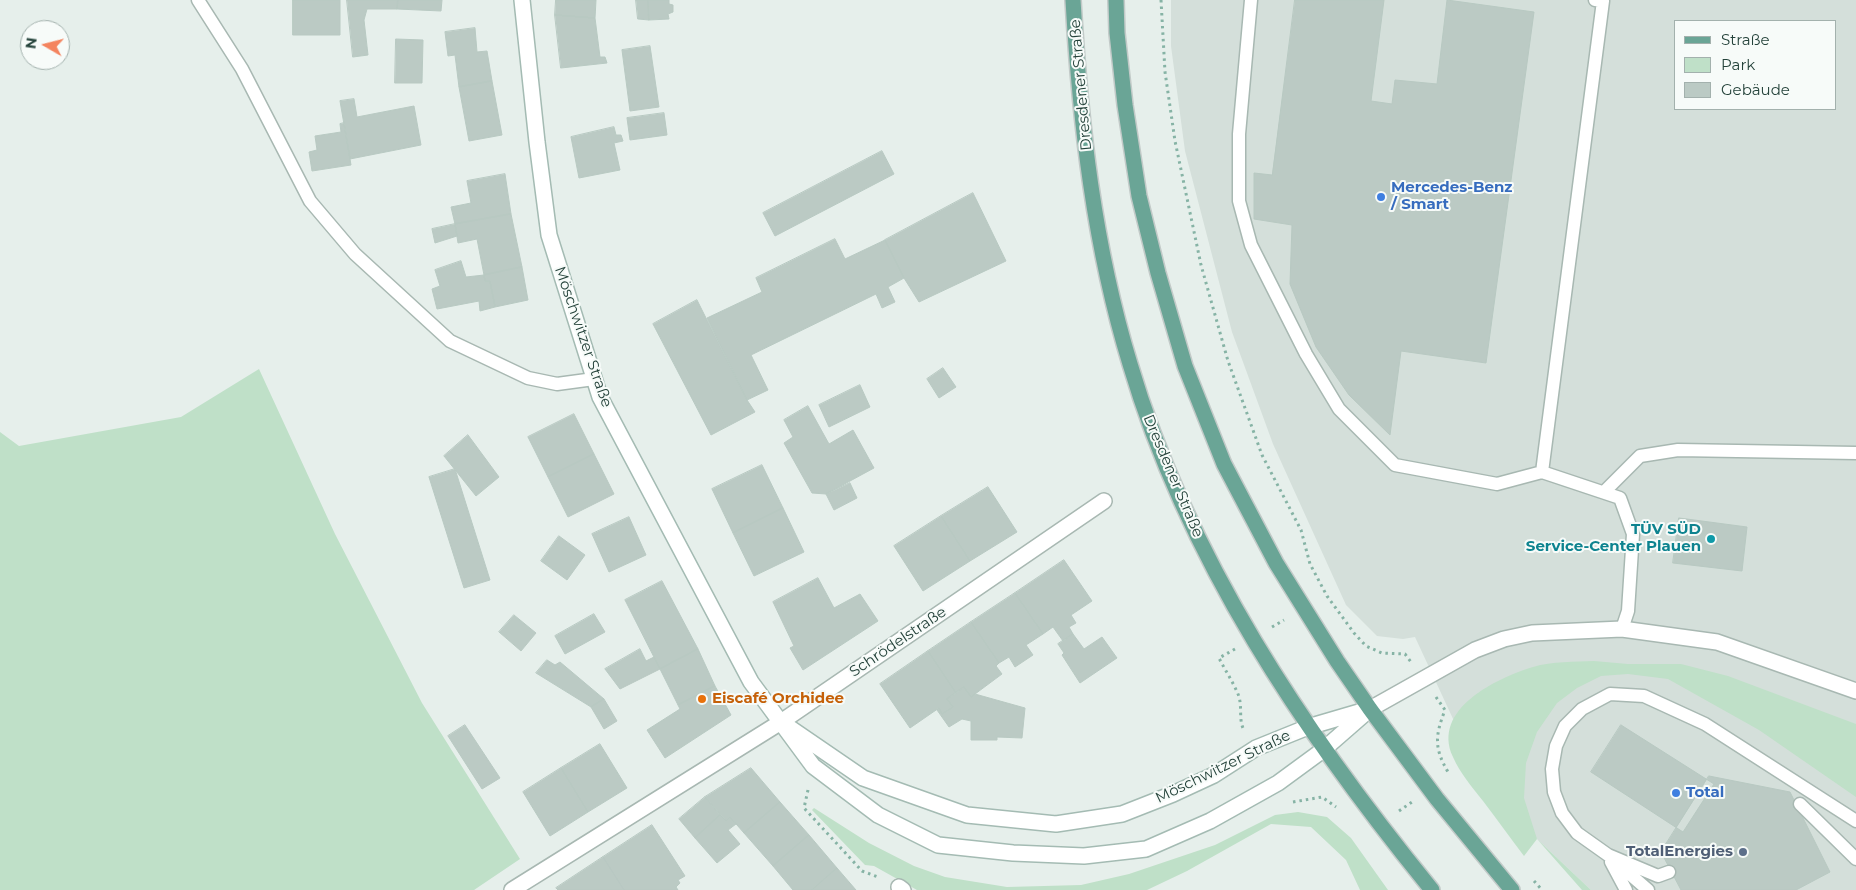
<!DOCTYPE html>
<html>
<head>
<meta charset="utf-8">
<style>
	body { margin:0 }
	#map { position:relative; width:1856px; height:890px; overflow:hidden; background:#e6efeb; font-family:Montserrat,sans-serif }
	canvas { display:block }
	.legend { position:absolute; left:1674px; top:20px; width:162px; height:90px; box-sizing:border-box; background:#f7fbf9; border:1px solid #a3b1ad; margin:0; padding:6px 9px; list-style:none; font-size:15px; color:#24423a }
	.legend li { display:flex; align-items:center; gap:10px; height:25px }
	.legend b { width:25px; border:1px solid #a3b1ad }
	.north { position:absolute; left:20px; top:20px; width:50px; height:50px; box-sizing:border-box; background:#f7fbf9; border:1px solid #a3b1ad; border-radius:50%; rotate:278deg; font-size:14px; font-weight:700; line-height:20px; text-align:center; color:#24423a }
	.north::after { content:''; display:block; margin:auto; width:18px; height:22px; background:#f4845f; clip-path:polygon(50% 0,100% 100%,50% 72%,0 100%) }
</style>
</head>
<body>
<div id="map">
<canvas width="1856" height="890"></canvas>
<ul class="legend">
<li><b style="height:6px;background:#6aa596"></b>Straße</li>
<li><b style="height:14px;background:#bfe0c8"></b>Park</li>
<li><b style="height:14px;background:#bbcac4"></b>Gebäude</li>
</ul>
<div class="north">N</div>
</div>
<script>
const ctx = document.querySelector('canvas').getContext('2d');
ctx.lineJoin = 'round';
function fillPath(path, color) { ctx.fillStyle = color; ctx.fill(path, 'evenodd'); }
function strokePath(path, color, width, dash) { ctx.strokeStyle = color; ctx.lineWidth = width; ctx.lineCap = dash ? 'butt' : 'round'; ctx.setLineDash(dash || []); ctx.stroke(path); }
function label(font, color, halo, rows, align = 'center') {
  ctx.font = font + ' Montserrat,sans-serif'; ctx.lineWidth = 4; ctx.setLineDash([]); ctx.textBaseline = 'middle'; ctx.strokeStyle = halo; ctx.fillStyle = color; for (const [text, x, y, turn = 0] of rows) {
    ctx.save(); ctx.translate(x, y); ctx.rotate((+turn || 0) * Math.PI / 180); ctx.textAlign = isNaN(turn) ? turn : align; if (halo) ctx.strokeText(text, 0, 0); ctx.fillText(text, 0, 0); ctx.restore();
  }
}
const built = new Path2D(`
	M1171,0H1856V890H1591L1537,839L1474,764L1415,637L1403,639L1377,636L1346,605L1273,444L1232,332L1185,151L1171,46ZM1675,21H1835V109H1675Z`);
const green = new Path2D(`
	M259,369L335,534L422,703L520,859L474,890H0V432L19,446L181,417Z
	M1594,661L1628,664H1681L1728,676L1856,724V797L1759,730L1668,679L1628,674L1601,676L1577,688L1557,703L1537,732L1526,763L1524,798L1537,839L1591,890H1582L1537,839L1524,856C1510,838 1497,819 1483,801C1472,787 1460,773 1453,757C1431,709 1497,678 1533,667C1552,661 1575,662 1594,661Z
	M814,808L869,843L914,866L945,877L1007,887L1081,885L1129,874L1215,845L1275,815L1298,812L1327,817L1351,838L1388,890H1360L1346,860L1311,827L1271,824L1187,871L1147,890H917L874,866L865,865L812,810Z`);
const building = new Path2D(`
	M293,0H340V35H293Z
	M347,0H398L397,9H367L364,20L368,55L353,57Z
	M398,0H442L441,11L397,9Z
	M556,0H596L595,18L555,15Z
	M636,0H648L649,20L638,19Z
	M648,0H669V4L673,5V12L668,14L669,19L649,20Z
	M1295,0H1384L1371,101L1392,104L1395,80L1437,84L1447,0L1534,12L1486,363L1401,351L1390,435L1349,395L1316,347L1290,284L1292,225L1254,219V173L1272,175Z
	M555,15L595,18L600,57H605L607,63L561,68Z
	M475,28L477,52L487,51L492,81L459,87L455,55L448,56L445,32Z
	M396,39L423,40L422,83H395Z
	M650,46L659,107L630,111L622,50Z
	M492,81L502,135L469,141L459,87Z
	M354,99L357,117L414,106L421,145L350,159L340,101Z
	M664,113L667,135L630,140L627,118Z
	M344,123L351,165L312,171L309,152L317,150L315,136L341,132L340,124Z
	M614,127L616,135H621L623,141L614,143L620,170L579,178L571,137Z
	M882,151L894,174L775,236L763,213Z
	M505,174L511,214L455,224L451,207L471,203L467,181Z
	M973,193L1006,261L919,302L904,278L885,240Z
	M511,214L522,267L484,275L477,239L458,243L455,224Z
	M455,224L457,236L435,243L432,229Z
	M835,239L845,259L885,240L904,278L888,287L895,302L882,308L876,294L751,355L768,390L747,400L707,318L762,292L756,278Z
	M461,261L466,277L484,275L485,281H490L495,307L480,311L479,301L437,309L432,289L440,286L435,270Z
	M522,267L528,300L495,307L490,281H485L484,275Z
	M697,300L747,400L755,412L711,435L653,324Z
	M943,368L956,387L939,398L927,379Z
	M860,385L870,407L829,427L819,405Z
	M808,406L829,444L853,430L874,468L826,494L812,493L784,443L793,437L784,420Z
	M574,414L594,454L548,477L528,437Z
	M468,435L499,477L476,496L444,456Z
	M594,454L614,494L568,517L548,477Z
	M762,465L783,508L733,533L712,489Z
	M455,469L490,580L464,588L429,477Z
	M850,483L857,498L834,510L826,494Z
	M988,487L1017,532L970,561L941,516Z
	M783,508L804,552L754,576L733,533Z
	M941,516L970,561L923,591L894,546Z
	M629,517L646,555L609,572L592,534Z
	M1679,518L1747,527L1742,571L1673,563Z
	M559,536L585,555L567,580L541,561Z
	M1064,560L1092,601L1071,615L1076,623L1069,627L1073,634L1063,641L1053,627L1043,634L1015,593Z
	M818,578L834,608L860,594L878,621L803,670L790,648L794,646L773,602Z
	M662,581L698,649L660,669L625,600Z
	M1015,593L1043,634L1026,645L1033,655L1015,667L1009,657L999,663L971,622Z
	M594,614L605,632L565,654L555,636Z
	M514,615L536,633L521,651L499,632Z
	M971,622L999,663L996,666L1002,674L971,697L964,687L956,693L928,651Z
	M1073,634L1084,649L1102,637L1117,658L1080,683L1062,655L1064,653L1058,644Z
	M640,649L646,661L654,657L660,669L620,689L605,669Z
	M698,649L715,686L678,705L660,669Z
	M928,651L956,693L947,699L953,707L942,714L939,708L910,728L880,684Z
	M547,660L555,665L560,662L604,699L591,707L536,673Z
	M715,686L731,715L665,758L647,730L680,709L678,705Z
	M964,687L971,697L975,694L1025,708L1022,738L997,737V740H971V721L962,719L949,727L937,710L939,708L942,714L953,707L947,699Z
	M604,699L617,721L604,729L591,707Z
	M465,725L500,778L482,789L448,736Z
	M1621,725L1714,784L1683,832L1591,772Z
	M600,744L627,788L588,812L561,768Z
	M561,768L588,812L550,836L523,792Z
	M751,768L780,802L744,833L730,817L726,821L705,797Z
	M1709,776L1790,792L1830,872L1796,890H1681L1661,852Z
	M705,797L720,815L695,838L679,819Z
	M780,802L809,835L773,866L744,833Z
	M720,815L726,821L730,817L736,824L728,830L740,844L717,863L695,838Z
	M652,825L685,876L678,880L680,883L676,887L678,890H624L603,857Z
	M809,835L837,868L812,890H793L773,866Z
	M603,857L624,890H558L556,888Z
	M837,868L856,890H812Z`);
const path = new Path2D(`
	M1161,0L1165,72L1175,141L1201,265L1228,361L1262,455L1301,530L1310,564L1327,596L1354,633L1366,646L1382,653L1405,654L1411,662
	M1272,627L1284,620
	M1235,649L1219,658C1225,670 1233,682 1238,694C1243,706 1238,720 1244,730
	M1436,697L1445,710C1435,736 1434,748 1448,772
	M808,790L804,808L862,871L878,877
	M1293,802L1322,797L1336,807
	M1399,811L1412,802
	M1534,881L1542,890`);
const lane = new Path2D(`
	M198,0L242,69L310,201L355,254L450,341L528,378L557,384L594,379
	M1251,0L1239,134V201L1251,245L1306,354L1339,409L1395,465L1497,484L1542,472L1620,498L1633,534L1628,611L1622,629
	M1542,472L1603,1L1595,0
	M1604,492L1640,456L1678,450L1856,453
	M1800,804L1856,859
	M1611,862L1626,890
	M1617,863L1648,890
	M1669,872L1658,876L1608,855L1577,833L1562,813L1554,792L1552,769L1556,746L1565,726L1582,709L1610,694L1644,696L1705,724L1856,821`);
const street = new Path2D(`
	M1370,709L1475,650L1504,639L1532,633L1622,629L1717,642L1856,691
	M899,887L903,890
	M512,890L781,722L1104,501`);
const secondary = new Path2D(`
	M522,0L537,142L549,235L600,397L751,682L813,766L878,815L938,845L1013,853L1084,856L1146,849L1210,821L1278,783L1323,750L1370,709
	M790,728L863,778L967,815L1056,824L1122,814L1173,794L1214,775L1256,748L1308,727L1366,710`);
const primary = new Path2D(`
	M1073,0C1080,123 1094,246 1130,364C1188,560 1304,733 1432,890
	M1116,0L1117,33L1125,105L1139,196L1158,273L1185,366L1224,464L1276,563L1337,661L1370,709L1437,799L1512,890`);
const markers = [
	[1381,197,5,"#3f7fe0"],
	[1711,539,5,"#0f9aa8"],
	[702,699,5,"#e8710a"],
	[1676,793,5,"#3f7fe0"],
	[1743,852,5,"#5c6f8a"]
];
const streetNames = [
	["Dresdener Straße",1081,85,-95],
	["Möschwitzer Straße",583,337,71],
	["Dresdener Straße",1173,476,67],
	["Schrödelstraße",898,642,-34],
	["Möschwitzer Straße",1223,767,-26]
];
const shopNames = [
	["Mercedes-Benz",1391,188],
	["/ Smart",1391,205],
	["Total",1686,793]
];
const cultureNames = [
	["TÜV SÜD",1701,530],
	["Service-Center Plauen",1701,547]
];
const foodNames = [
	["Eiscafé Orchidee",712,699]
];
const serviceNames = [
	["TotalEnergies",1733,852]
];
fillPath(built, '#d4dfda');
fillPath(green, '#bfe0c8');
fillPath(building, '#bbcac4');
strokePath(building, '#b8c9c2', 1);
strokePath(lane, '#a8b8b2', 15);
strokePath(street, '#a8b8b2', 18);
strokePath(secondary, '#a4bbb3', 18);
strokePath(primary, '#c2cac8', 18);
strokePath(path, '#86b3a5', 3, [2.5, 4]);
strokePath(lane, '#fff', 12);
strokePath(street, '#fff', 15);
strokePath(secondary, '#fff', 15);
strokePath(primary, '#6aa596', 15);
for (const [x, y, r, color] of markers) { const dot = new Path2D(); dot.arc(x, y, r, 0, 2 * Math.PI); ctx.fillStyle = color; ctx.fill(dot); strokePath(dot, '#f7fbf9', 2); }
label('15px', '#24423a', '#f7fbf9', streetNames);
label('bold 15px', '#366cbe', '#f7fbf9', shopNames, 'left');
label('bold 15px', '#0d838f', '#f7fbf9', cultureNames, 'right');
label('bold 15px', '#c56008', '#f7fbf9', foodNames, 'left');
label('bold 15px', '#4e5e75', '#f7fbf9', serviceNames, 'right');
</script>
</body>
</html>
